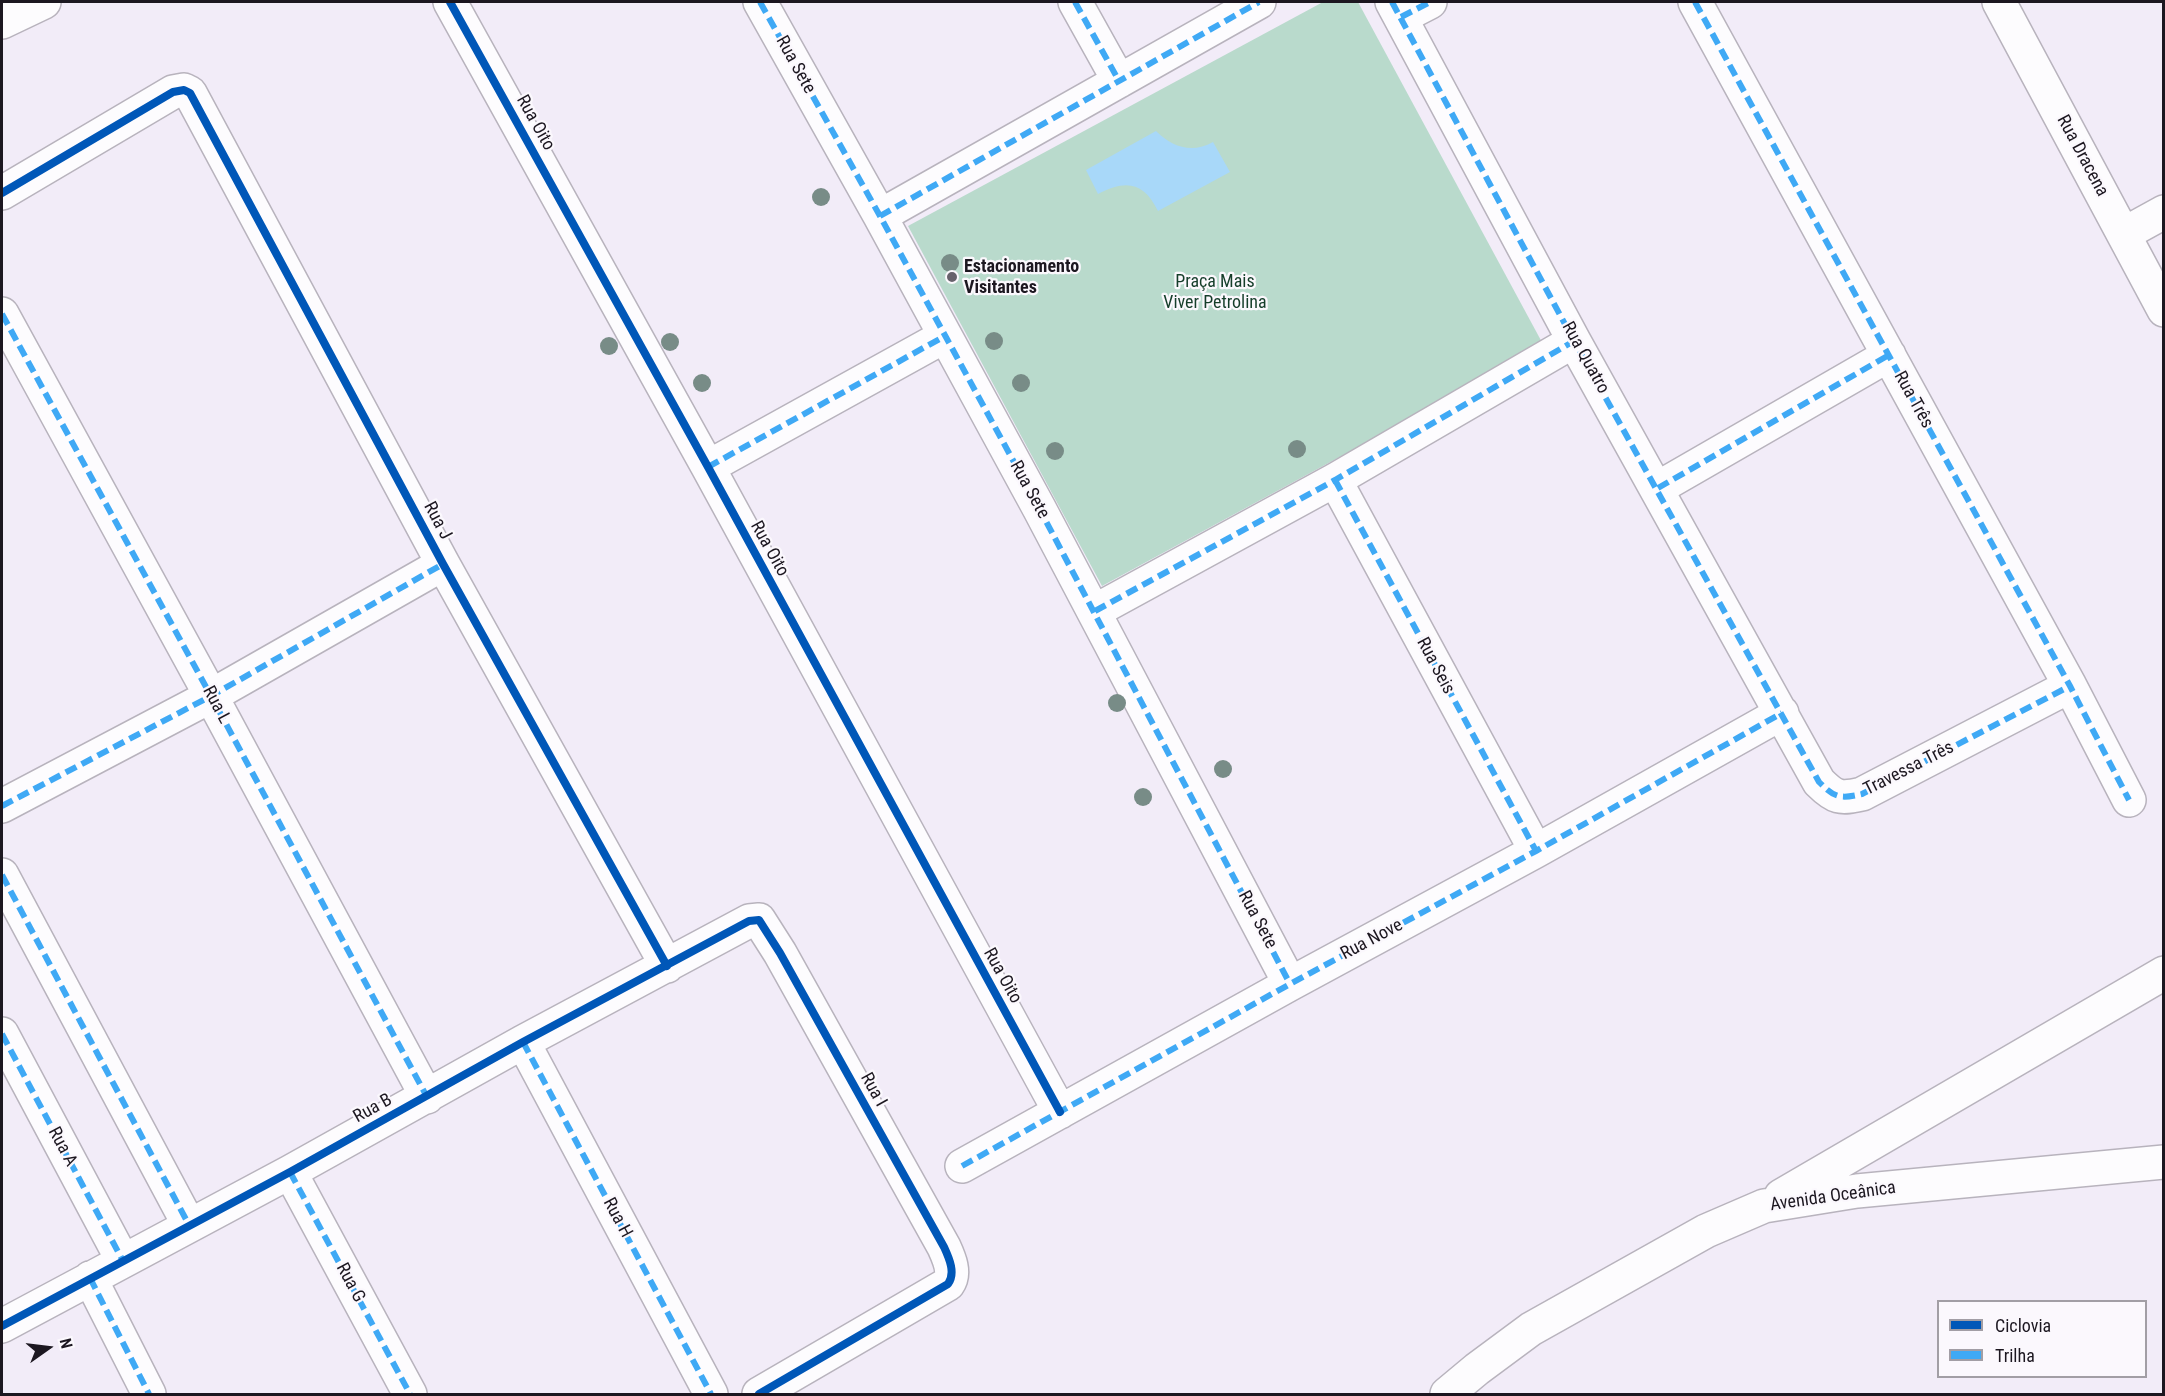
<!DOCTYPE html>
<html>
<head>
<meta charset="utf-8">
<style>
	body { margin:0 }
	#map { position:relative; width:2165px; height:1396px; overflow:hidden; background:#f2ecf8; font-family:"Roboto Condensed",sans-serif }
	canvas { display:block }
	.frame { position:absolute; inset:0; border:3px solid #1c1720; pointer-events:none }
	.legend { position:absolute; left:1937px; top:1300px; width:210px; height:78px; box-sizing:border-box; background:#fbf8fd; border:2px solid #a29ea5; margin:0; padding:8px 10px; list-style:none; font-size:18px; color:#1c1720 }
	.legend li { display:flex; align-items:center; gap:12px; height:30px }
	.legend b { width:30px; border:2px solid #a29ea5 }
	.north { position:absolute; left:18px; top:1318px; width:60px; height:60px; -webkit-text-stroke:4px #fbf8fd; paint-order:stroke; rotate:76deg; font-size:16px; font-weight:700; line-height:24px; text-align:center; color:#1c1720 }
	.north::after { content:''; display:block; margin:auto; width:21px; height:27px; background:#1c1720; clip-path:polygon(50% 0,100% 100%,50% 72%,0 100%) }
</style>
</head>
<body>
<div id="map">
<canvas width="2165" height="1396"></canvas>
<div class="frame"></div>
<ul class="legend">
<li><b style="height:8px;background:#0057b8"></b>Ciclovia</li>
<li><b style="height:8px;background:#3fa9f5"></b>Trilha</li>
</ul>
<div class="north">N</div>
</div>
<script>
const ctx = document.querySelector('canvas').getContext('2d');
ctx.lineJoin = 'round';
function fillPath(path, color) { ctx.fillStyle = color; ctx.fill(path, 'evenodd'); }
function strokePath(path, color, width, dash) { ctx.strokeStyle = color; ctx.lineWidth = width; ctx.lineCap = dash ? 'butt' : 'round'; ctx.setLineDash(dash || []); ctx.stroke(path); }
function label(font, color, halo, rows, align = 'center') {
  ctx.font = font + ' "Roboto Condensed",sans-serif'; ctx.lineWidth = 4.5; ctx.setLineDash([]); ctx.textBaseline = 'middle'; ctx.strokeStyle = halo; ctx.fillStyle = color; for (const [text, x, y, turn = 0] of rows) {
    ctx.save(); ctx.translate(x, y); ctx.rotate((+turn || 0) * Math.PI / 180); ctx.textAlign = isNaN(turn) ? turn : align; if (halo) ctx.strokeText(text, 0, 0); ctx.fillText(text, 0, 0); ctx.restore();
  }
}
const green = new Path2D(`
	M1323,2H1358L1544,346L1102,586L908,226Z`);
const water = new Path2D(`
	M1156,131C1172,147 1192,154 1213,142L1230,172L1158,211C1144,182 1126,179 1098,194L1086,170Z`);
const street = new Path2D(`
	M450,2L708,467L1060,1112
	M760,2L880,216L1039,508L1290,984
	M1075,2L1119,81
	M1392,2L1574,341L1819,782C1835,798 1840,799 1862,794L2070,686
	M1695,2L2070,686L2129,800
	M1999,2L2164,310
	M1401,17L1430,2
	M2,22L44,2
	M2,193L173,92L184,90L190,93L443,564L667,966
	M880,216L1259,2
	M2124,234L2164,212
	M2,314L211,696L427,1097
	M708,467L945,336
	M1335,480L1536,851
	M1658,488L1889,355
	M1095,611L1335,480L1574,341
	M2,806L211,696L443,564
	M2,875L189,1225
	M2,1034L123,1261
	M523,1042L711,1394
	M962,1166L1290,984L1536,851L1782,713
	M290,1172L410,1394
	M1781,1196L2164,973
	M90,1278L149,1394
	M2,1326L290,1172L523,1042L749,921L759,920L780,953L944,1247C949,1258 956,1273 948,1284L759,1394
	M1447,1394L1477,1369L1531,1329L1706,1231L1764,1206L1857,1191L2164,1162`);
const quiet = new Path2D(`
	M760,2L880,216L1039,508L1290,984
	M1075,2L1119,81
	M1392,2L1574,341L1819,782C1835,798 1840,799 1862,794L2070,686
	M1695,2L2070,686L2129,800
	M1401,17L1430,2
	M880,216L1259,2
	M2,314L211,696L427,1097
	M708,467L945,336
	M1335,480L1536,851
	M1658,488L1889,355
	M1095,611L1335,480L1574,341
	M2,806L211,696L443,564
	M2,875L189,1225
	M2,1034L123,1261
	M523,1042L711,1394
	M962,1166L1290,984L1536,851L1782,713
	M290,1172L410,1394
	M90,1278L149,1394`);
const cycleway = new Path2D(`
	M450,2L708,467L1060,1112
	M2,193L173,92L184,90L190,93L443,564L667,966
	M2,1326L290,1172L523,1042L749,921L759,920L780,953L944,1247C949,1258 956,1273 948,1284L759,1394`);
const trees = [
	[821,197],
	[950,263],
	[994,341],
	[670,342],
	[609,346],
	[702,383],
	[1021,383],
	[1297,449],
	[1055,451],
	[1117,703],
	[1223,769],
	[1143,797]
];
const markers = [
	[952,277,6,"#67626c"]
];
const streetNames = [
	["Rua Sete",795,65,61],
	["Rua Oito",535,123,61],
	["Rua Dracena",2082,156,62],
	["Rua Quatro",1585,358,61],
	["Rua Três",1913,400,61],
	["Rua Sete",1029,490,61],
	["Rua J",437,521,62],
	["Rua Oito",769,549,61],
	["Rua Seis",1435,666,62],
	["Rua L",216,705,62],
	["Travessa Três",1909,769,-27],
	["Rua Sete",1257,920,62],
	["Rua Nove",1372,940,-28],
	["Rua Oito",1002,976,61],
	["Rua I",873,1090,61],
	["Rua B",373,1109,-29],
	["Rua A",62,1147,62],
	["Avenida Oceânica",1833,1197,-8],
	["Rua H",617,1218,62],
	["Rua G",350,1283,62]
];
const poiNames = [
	["Estacionamento",964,267],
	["Visitantes",964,288]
];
const parkNames = [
	["Praça Mais",1215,282],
	["Viver Petrolina",1215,303]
];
fillPath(green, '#b9dacc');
fillPath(water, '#a8d8f9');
strokePath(street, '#b8b3bd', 36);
strokePath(street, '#fdfcfe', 33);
strokePath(quiet, '#3fa9f5', 6, [12, 6]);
strokePath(cycleway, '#0057b8', 8);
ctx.fillStyle = '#788c87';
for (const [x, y] of trees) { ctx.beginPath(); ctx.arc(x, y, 9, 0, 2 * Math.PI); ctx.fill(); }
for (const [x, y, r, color] of markers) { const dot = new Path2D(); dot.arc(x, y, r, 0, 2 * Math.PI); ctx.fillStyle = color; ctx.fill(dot); strokePath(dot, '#fbf8fd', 2); }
label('18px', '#1c1720', '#fbf8fd', streetNames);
label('bold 18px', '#1c1720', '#fbf8fd', poiNames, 'left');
label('18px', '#153e2a', '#fbf8fd', parkNames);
</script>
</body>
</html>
